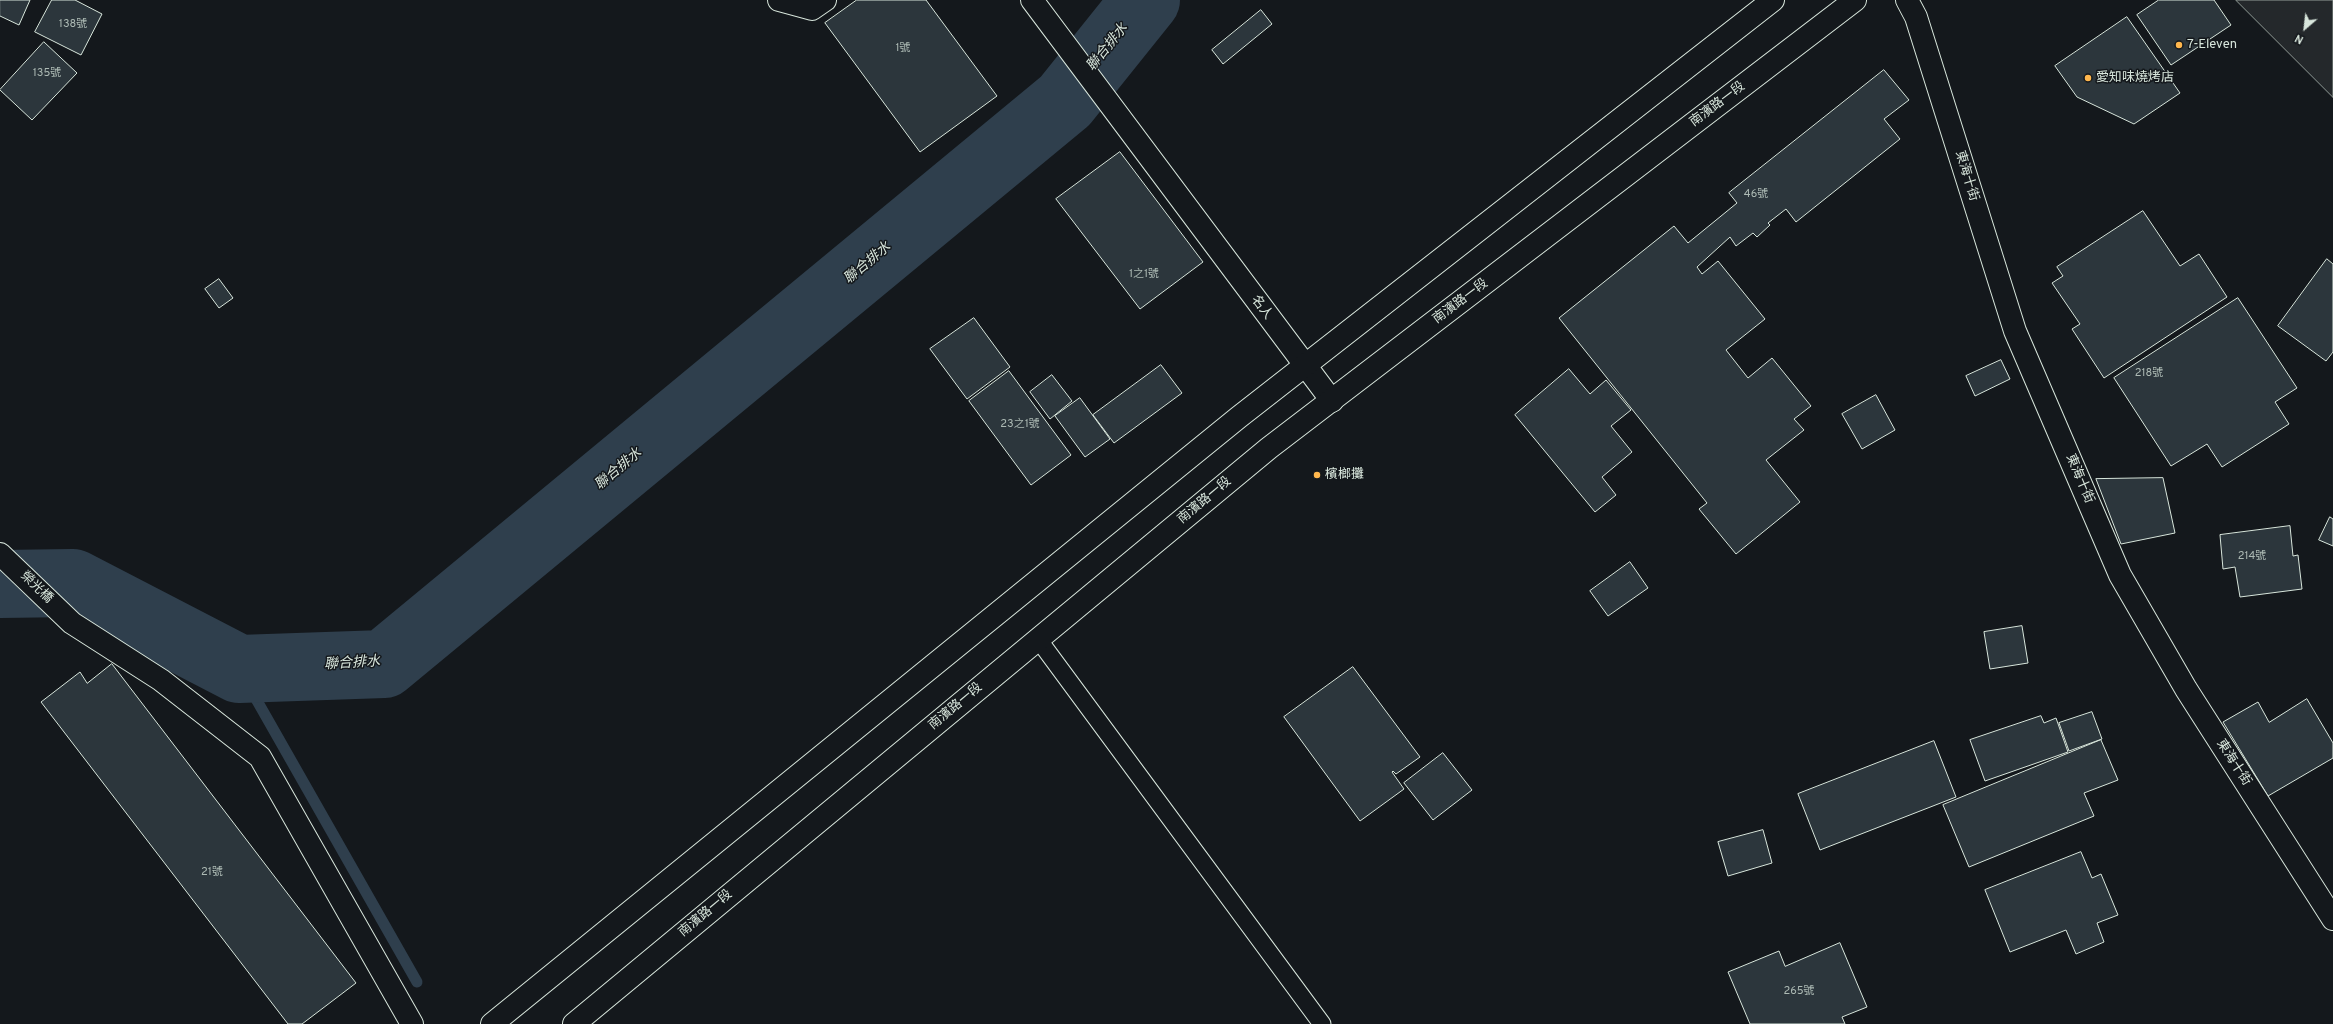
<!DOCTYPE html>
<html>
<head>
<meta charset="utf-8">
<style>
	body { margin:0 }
	#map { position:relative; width:2333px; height:1024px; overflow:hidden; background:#14181c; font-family:Overpass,sans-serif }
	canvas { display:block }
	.north { position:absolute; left:2285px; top:8px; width:40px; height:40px; -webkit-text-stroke:3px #14181c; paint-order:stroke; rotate:208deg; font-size:11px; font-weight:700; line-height:16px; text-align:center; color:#d8e6dc }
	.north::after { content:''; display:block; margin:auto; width:14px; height:18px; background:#d8e6dc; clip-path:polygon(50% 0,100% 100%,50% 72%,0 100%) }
</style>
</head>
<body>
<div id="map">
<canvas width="2333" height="1024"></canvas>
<div class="north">N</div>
</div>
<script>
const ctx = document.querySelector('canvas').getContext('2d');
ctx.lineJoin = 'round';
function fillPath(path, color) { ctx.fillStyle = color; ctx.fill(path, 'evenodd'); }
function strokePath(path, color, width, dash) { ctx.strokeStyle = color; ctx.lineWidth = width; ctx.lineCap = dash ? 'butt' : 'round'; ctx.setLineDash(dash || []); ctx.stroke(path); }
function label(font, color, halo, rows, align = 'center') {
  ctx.font = font + ' Overpass,"Noto Sans TC",sans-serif'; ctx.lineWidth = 3; ctx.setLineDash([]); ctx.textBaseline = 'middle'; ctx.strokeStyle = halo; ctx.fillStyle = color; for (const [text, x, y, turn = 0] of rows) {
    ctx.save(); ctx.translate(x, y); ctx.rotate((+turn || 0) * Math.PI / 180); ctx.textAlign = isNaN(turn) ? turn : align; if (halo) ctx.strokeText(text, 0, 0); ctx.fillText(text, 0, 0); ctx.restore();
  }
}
const parking = new Path2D(`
	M2236,0H2333V97Z`);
const stream = new Path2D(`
	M239,669L417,982`);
const river = new Path2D(`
	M0,584L73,583L239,669L384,664L1065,101L1146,0`);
const building = new Path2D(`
	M0,0H30L19,25L0,16Z
	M52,0H75L102,14L81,55L35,32Z
	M857,0H926L997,96L920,152L825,23Z
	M2159,0H2214L2231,25L2171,65L2137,15Z
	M1261,10L1272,24L1223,64L1212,50Z
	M2127,17L2180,93L2134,124L2077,97L2055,66Z
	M44,42L77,73L32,120L0,90Z
	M1884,70L1909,100L1884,119L1900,139L1796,222L1786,209L1768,223L1770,225L1757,237L1753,233L1736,246L1730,237L1697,267L1702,274L1718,261L1765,319L1726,350L1748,378L1772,358L1811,406L1794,419L1804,430L1766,460L1800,502L1736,554L1699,509L1707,503L1559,318L1674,226L1688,243L1737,203L1729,193Z
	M1120,152L1203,262L1140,309L1056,199Z
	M2143,211L2180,266L2199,254L2227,297L2104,378L2072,329L2080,324L2052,283L2063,276L2057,267Z
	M2327,259L2333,264V352L2326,361L2278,326Z
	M219,279L233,298L219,308L205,289Z
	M2238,298L2297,388L2275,402L2289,424L2222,467L2207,444L2171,466L2114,378Z
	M974,318L1010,367L967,399L930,349Z
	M2001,360L2010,379L1975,396L1966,376Z
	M1161,365L1182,393L1114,443L1093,415Z
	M1569,369L1590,394L1606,380L1631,410L1611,426L1632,452L1602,477L1616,495L1595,512L1515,415Z
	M1009,371L1071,455L1031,485L969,401Z
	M1052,375L1072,401L1050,419L1030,392Z
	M1876,395L1895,430L1862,449L1842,414Z
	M1080,398L1110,439L1085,457L1055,416Z
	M2163,478L2175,533L2121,544L2096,479Z
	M2330,517L2333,519V546L2319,540Z
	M2290,526L2293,556L2298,555L2302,589L2240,597L2235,567L2223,569L2220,535Z
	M1630,562L1648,588L1608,616L1590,591Z
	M2022,626L2028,663L1990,669L1984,632Z
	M112,664L356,983L302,1024H288L41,702L80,672L87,683Z
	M1353,667L1420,757L1396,774L1393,771L1392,772L1404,789L1360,821L1284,717Z
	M2307,699L2333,743V758L2268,796L2223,722L2258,702L2269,722Z
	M2092,712L2102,739L2069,751L2059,723Z
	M2041,716L2044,723L2056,718L2068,752L1985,781L1970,740Z
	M2101,740L2118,780L2084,793L2094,816L1969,867L1943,805Z
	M1934,741L1956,797L1820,850L1798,794Z
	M1443,753L1472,790L1433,820L1404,783Z
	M1763,830L1772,863L1728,876L1718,842Z
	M2081,852L2092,878L2101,874L2118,915L2097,923L2104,942L2076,954L2066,930L2010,952L1985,890Z
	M1840,943L1867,1007L1842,1017L1845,1024H1750L1728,972L1779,951L1785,966Z`);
const service = new Path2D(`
	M1038,639L1322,1024`);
const minor = new Path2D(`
	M779,0L812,9L825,0
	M1032,0L1332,401
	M1907,0L1916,17L2015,331L2120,575L2186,689L2333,919
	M0,554L72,623L161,680L260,757L412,1024`);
const secondary = new Path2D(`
	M492,1024L1239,417L1773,0
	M574,1024L1269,448L1855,0`);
const markers = [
	[2179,45,4,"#ffb74d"],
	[2088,78,4,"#ffb74d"],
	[1317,475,4,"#ffb74d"]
];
const numberNames = [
	["138號",73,25],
	["1號",903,49],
	["135號",47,74],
	["46號",1756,195],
	["1之1號",1144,275],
	["218號",2149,374],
	["23之1號",1020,425],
	["214號",2252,557],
	["21號",212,873],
	["265號",1799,992]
];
const poiNames = [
	["7-Eleven",2187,45],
	["愛知味燒烤店",2096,78],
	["檳榔攤",1325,475]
];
const streetNames = [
	["南濱路一段",1718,105,-37],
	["東海十街",1966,176,73],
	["南濱路一段",1461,302,-37],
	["名人",1261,308,53],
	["東海十街",2079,479,67],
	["南濱路一段",1205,501,-40],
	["榮光橋",36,588,44],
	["南濱路一段",956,707,-40],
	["東海十街",2233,763,57],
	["南濱路一段",706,914,-40]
];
const waterNames = [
	["聯合排水",1108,48,-51],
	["聯合排水",868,264,-40],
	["聯合排水",619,470,-40],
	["聯合排水",352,664,-3]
];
fillPath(parking, '#24282b');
strokePath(parking, '#939e99', 1);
strokePath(stream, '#2f3f4d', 11);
strokePath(river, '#2f3f4d', 68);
fillPath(building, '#2c363c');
strokePath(building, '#d8e6dc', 1);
strokePath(service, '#d8e6dc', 19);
strokePath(minor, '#d8e6dc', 24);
strokePath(secondary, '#d8e6dc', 24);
strokePath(service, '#14181c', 17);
strokePath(minor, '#14181c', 22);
strokePath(secondary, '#14181c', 22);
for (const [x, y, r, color] of markers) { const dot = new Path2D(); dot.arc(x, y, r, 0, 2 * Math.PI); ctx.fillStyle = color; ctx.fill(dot); strokePath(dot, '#14181c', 1.5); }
label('11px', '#adbab4', null, numberNames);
label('13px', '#d8e6dc', '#14181c', poiNames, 'left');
label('13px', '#d8e6dc', '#14181c', streetNames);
label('italic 14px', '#d8e6dc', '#14181c', waterNames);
</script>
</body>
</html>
